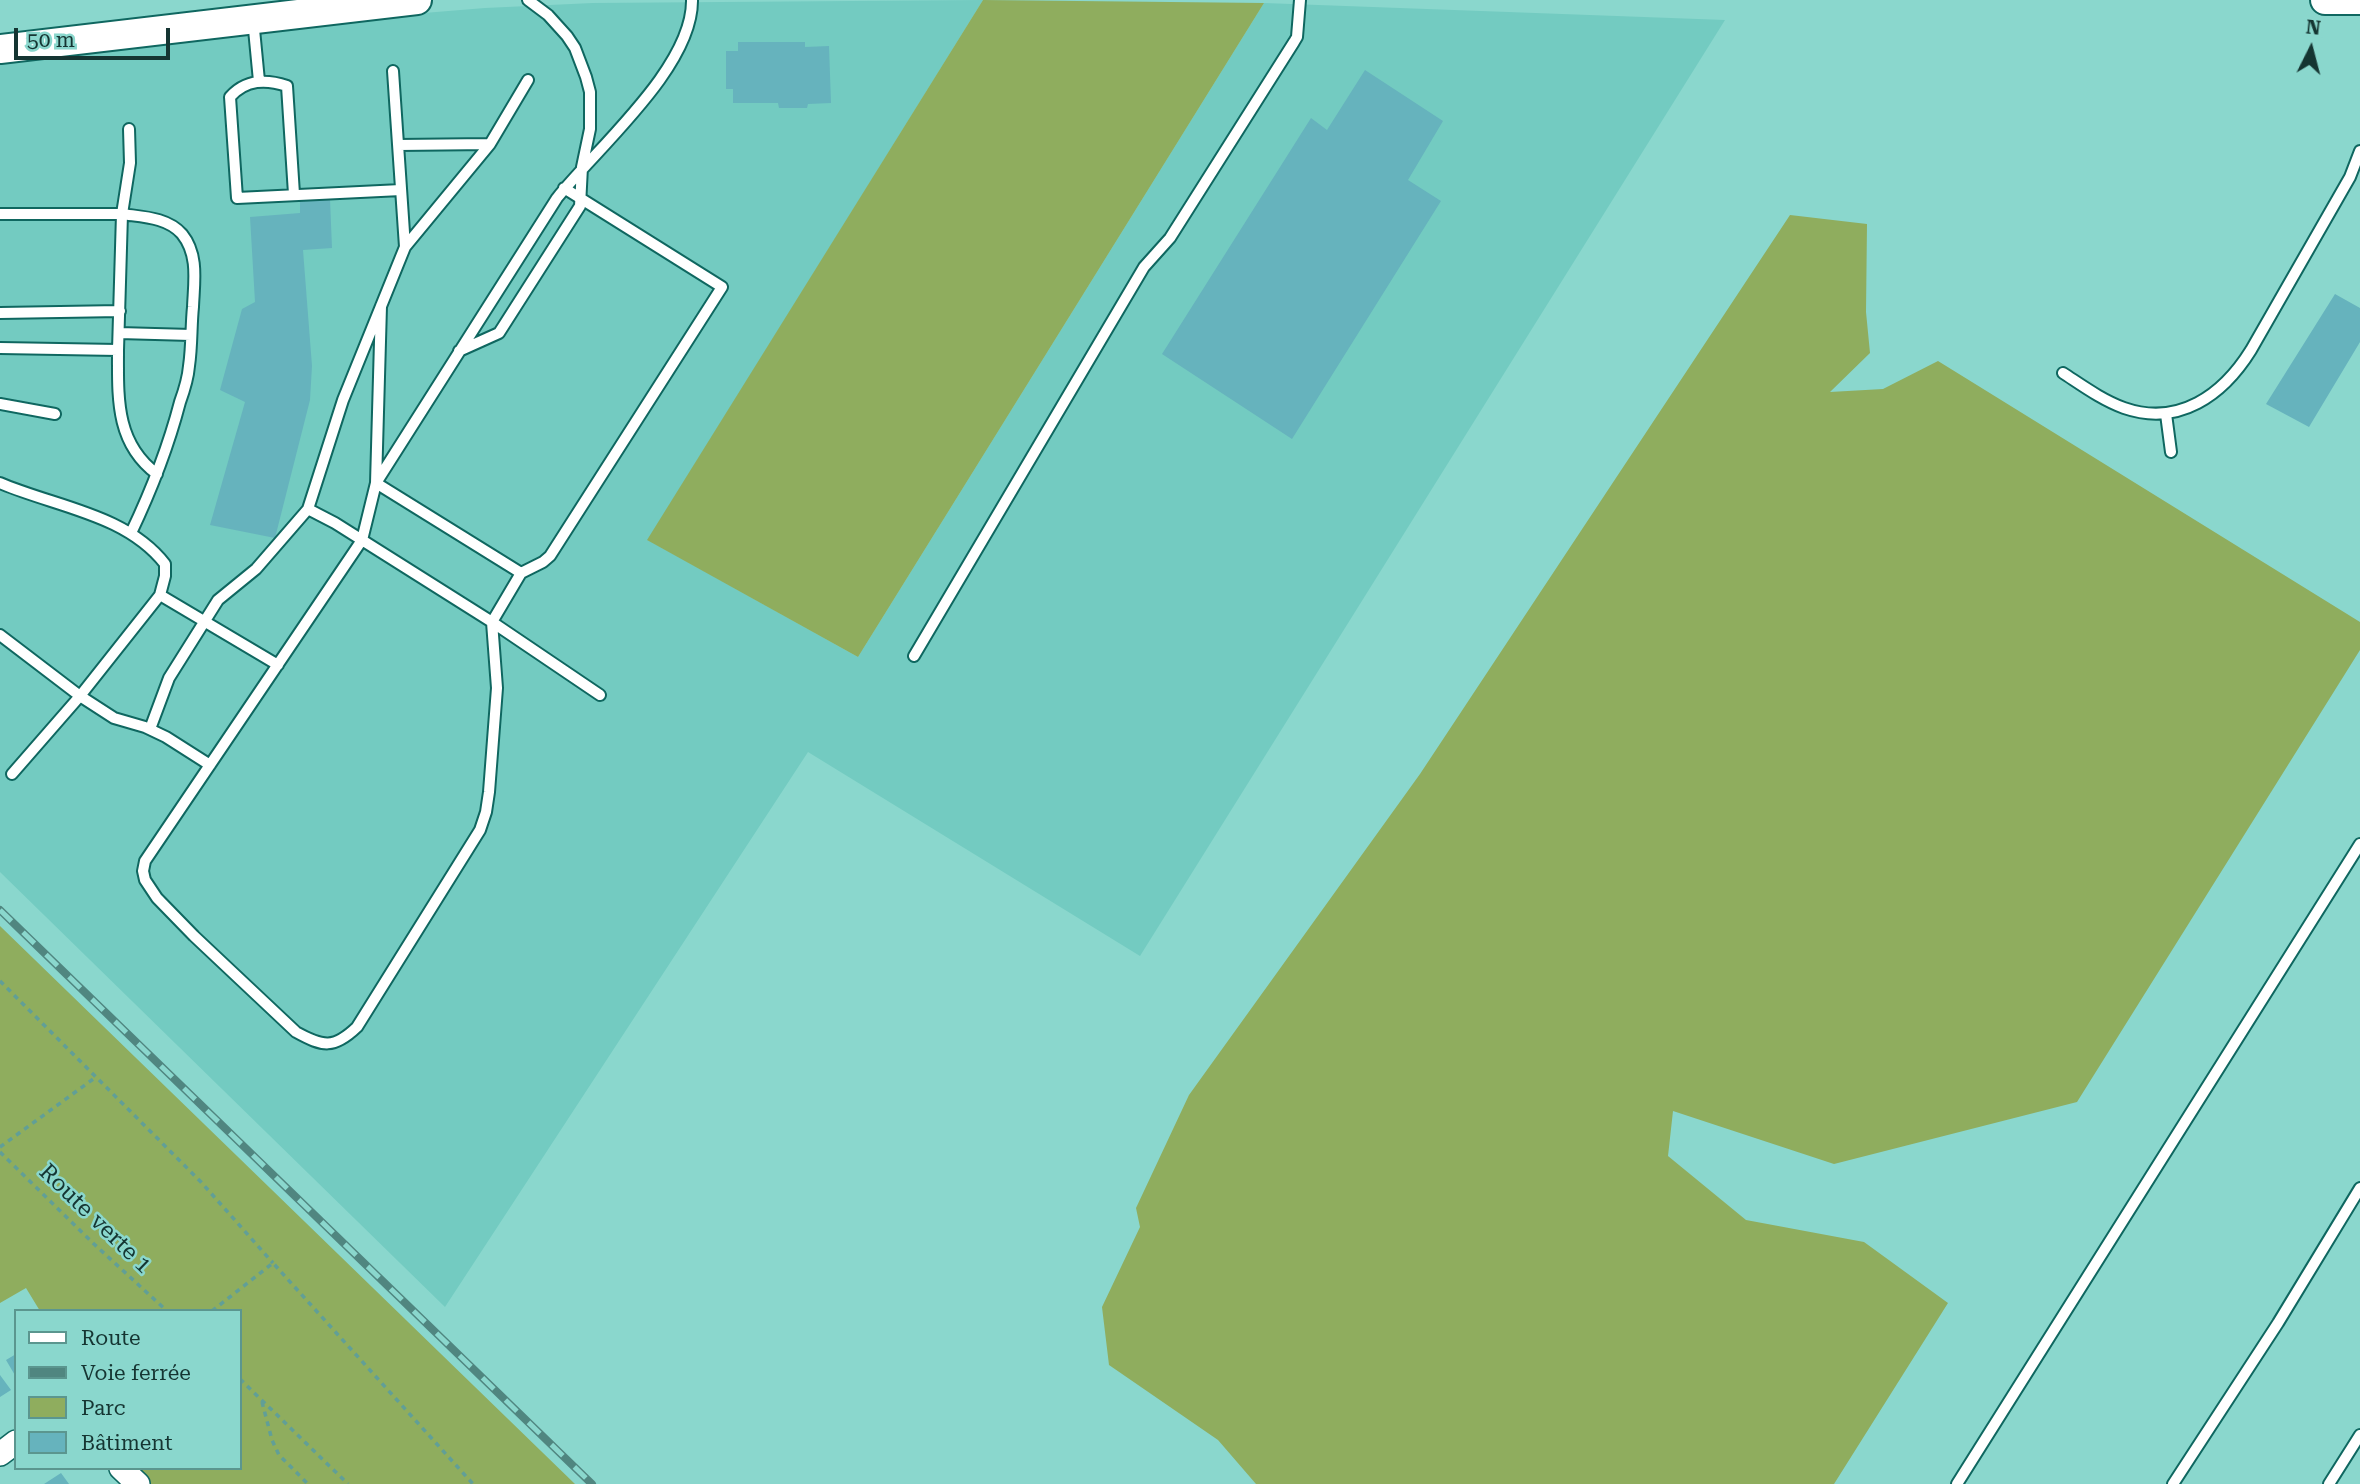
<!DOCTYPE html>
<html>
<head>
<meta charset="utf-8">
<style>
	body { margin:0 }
	#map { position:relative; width:2360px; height:1484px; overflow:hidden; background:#8ad7cd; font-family:"Roboto Serif",serif }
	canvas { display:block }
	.legend { position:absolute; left:14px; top:1309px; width:228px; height:161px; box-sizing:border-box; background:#8ad7cd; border:2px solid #5b968f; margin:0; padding:9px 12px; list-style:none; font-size:21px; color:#153532 }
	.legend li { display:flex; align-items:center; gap:14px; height:35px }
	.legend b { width:35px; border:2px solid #5b968f }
	.north { position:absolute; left:2276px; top:14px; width:70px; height:70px; -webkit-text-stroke:5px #8ad7cd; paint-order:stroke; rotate:6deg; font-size:19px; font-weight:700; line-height:28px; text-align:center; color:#153532 }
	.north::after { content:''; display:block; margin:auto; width:24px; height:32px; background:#153532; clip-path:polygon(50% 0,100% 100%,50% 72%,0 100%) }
	.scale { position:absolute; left:14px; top:28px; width:156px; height:32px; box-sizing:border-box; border:4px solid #153532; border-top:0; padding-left:9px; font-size:21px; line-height:24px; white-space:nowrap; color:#153532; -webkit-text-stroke:5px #8ad7cd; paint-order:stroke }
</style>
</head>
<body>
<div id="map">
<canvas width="2360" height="1484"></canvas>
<ul class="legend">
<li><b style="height:9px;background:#fff"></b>Route</li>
<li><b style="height:9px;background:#508680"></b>Voie ferrée</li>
<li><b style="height:19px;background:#8fad5e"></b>Parc</li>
<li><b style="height:19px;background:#66b3bd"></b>Bâtiment</li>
</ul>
<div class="north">N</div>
<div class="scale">50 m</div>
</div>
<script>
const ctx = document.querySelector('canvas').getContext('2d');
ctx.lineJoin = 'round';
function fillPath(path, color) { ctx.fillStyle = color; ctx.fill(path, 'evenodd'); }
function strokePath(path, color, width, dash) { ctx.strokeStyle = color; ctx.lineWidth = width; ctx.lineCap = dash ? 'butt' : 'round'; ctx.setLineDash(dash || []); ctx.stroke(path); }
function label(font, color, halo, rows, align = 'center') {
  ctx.font = font + ' "Roboto Serif",serif'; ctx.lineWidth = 5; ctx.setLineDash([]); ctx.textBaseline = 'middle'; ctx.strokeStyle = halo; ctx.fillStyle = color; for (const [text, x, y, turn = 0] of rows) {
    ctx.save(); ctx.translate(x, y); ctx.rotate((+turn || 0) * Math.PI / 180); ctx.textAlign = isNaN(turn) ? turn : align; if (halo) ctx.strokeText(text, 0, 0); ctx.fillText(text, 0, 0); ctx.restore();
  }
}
const built = new Path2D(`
	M983,0L648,540L858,657L1264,3L1725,20L1140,956L808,752L445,1307L0,872V63L424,13L485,8L593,3Z`);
const green = new Path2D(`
	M983,0L1264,3L858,657L647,540Z
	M1790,215L1867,224L1866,312L1870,353L1830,392L1883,389L1938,361L2360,622V650L2077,1102L1834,1164L1673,1111L1668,1156L1746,1220L1864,1242L1948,1303L1834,1484H1256L1218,1440L1109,1365L1102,1307L1140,1227L1136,1208L1189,1095L1420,774Z
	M0,926L575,1484H138L121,1468H240V1311H40L26,1288L0,1303Z`);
const building = new Path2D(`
	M738,42H805V47L829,46L831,103L808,104L807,108H779L778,103H733V89H726V51H738Z
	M1365,70L1443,121L1408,180L1441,201L1292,439L1162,354L1311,118L1327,130Z
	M330,199L332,248L303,250L312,366L310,400L275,538L210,525L245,402L220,390L242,309L255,302L250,217L300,213V200Z
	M2335,294L2360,308V342L2309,427L2266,404Z
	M16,1354V1377L6,1360Z
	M0,1375L11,1390L0,1397Z
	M61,1473L69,1484H44Z`);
const path = new Path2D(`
	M0,981L201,1182L273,1263
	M0,1147L96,1077
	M0,1152L94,1244L167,1311
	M212,1311L273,1263L473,1484
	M240,1379L348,1484
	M262,1402L272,1440L279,1455L308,1484`);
const service = new Path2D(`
	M253,19L259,81
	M393,71L405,247L343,400L308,509L335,523L492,622L600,695
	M129,129L130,163L122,214C142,217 167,217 182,234C199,255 194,282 193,307C191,326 192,346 189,366C188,378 184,391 180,402C168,448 151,491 131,533
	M490,144L528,80
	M398,145L490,144L405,247
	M294,194L287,86C266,79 246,79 230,97L237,198L401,190
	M0,214H122L118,350L0,348
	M381,306L376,483L362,540L145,861L143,871L145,880L157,898L194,936L296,1032C323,1047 334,1049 357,1027L480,830L486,812L489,792L497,688L492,622L521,573
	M0,313L120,311
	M119,333L191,335
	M118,350C118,397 115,443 157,474
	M459,351L499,333L580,206L582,167L590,129V92L586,77L575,48L567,36L548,15L528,0
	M2063,373C2083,386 2102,400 2124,408C2179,427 2223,395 2251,350L2350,177L2360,151
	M0,404L55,414
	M2166,414L2171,452
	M0,483C56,507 126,514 165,564V576L160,595
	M376,483L521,573L543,562L550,556L722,287L564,188
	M376,483L557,198C597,148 693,67 692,0
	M0,635L80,696L12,774
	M914,656L1144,267L1170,238L1294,42L1297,37L1300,0
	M150,729L169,678L218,600L256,569L308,509
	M210,765L166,737L145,727L114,718L80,696L160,595L278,665
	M1957,1484L2360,844
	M2173,1484L2278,1323L2360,1188
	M2329,1484L2360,1435`);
const minor = new Path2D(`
	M0,1454L16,1442
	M121,1468L138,1484`);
const tertiary = new Path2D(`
	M2325,0H2360
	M0,49L417,0`);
const rail = new Path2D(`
	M0,910L592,1484`);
const streetNames = [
	["Route verte 1",95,1219,44]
];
fillPath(built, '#73cbc1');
fillPath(green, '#8fad5e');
fillPath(building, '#66b3bd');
strokePath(service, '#0f6760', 14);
strokePath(minor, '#0f6760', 26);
strokePath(tertiary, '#0f6760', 32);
strokePath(path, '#619f97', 3.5, [5, 5]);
strokePath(service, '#fff', 10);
strokePath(minor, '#fff', 23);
strokePath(tertiary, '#fff', 28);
strokePath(rail, '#508680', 8);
strokePath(rail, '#8ad7cd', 5, [16]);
label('23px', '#153532', '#8ad7cd', streetNames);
</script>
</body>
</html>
